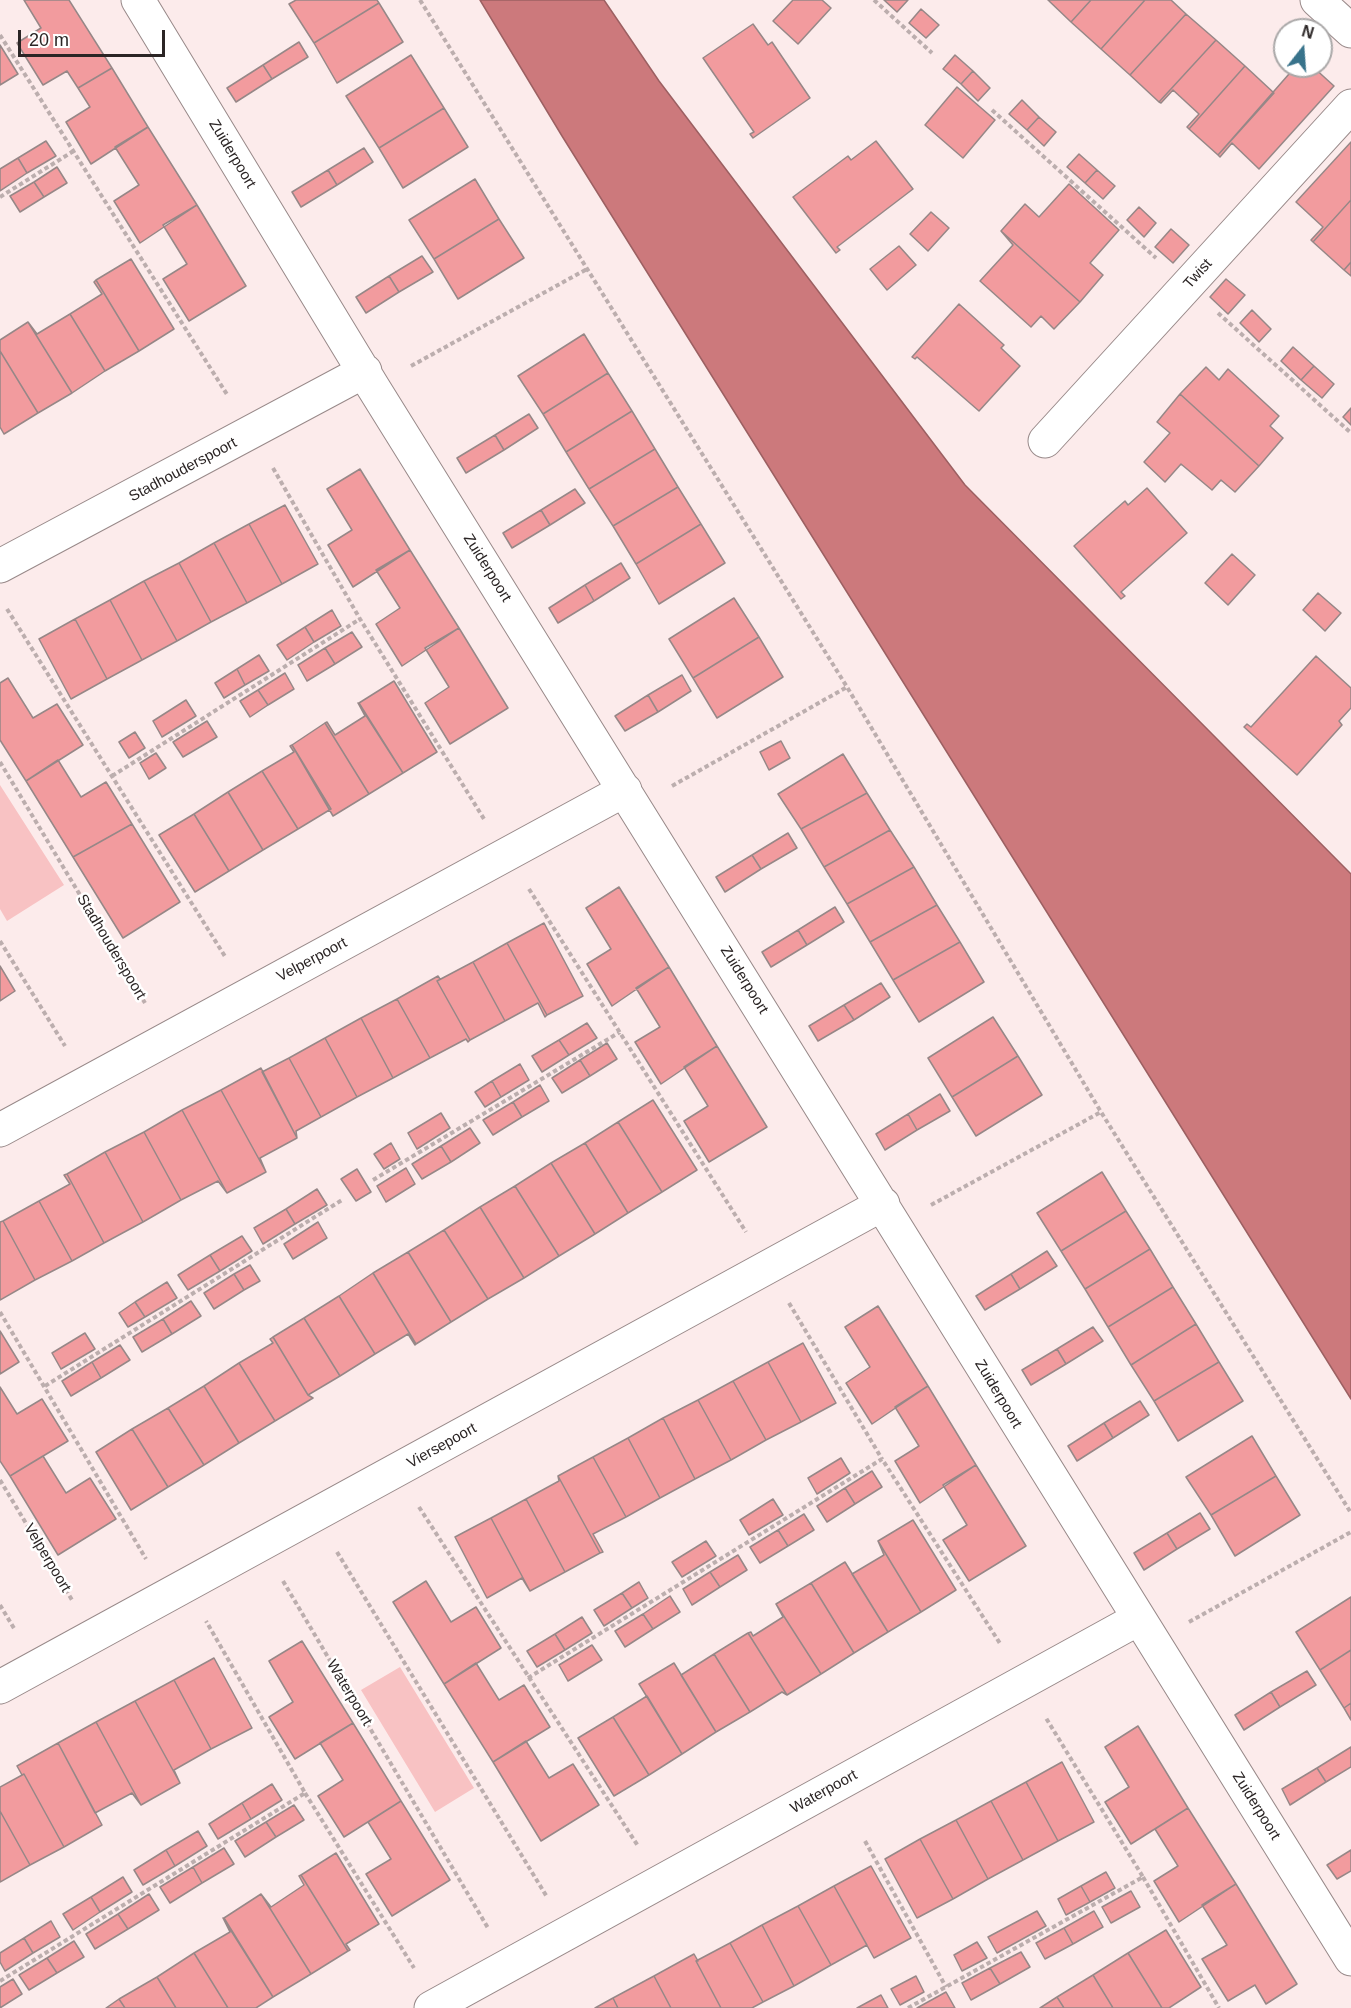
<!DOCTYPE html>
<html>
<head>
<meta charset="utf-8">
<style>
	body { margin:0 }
	#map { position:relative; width:1351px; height:2008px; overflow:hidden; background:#fcebeb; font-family:Helvetica,sans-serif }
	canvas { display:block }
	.north { position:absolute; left:1273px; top:18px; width:60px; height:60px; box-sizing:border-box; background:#fff; border:2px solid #aaa8a8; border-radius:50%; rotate:17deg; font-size:16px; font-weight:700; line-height:24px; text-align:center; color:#2b2525 }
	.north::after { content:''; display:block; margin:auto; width:21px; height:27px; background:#38738b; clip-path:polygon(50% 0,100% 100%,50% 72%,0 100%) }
	.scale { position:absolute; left:18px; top:30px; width:147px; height:27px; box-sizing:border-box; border:3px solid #2b2525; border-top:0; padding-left:8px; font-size:18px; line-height:21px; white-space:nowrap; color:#2b2525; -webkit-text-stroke:4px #fff; paint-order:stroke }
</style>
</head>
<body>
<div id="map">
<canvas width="1351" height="2008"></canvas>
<div class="north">N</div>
<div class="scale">20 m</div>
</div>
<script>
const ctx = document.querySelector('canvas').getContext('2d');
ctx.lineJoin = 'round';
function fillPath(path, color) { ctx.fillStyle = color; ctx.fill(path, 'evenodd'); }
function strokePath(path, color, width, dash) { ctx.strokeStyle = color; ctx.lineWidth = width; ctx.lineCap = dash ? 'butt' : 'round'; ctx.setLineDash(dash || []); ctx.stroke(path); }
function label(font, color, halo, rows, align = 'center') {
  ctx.font = font + ' Helvetica,sans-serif'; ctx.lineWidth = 5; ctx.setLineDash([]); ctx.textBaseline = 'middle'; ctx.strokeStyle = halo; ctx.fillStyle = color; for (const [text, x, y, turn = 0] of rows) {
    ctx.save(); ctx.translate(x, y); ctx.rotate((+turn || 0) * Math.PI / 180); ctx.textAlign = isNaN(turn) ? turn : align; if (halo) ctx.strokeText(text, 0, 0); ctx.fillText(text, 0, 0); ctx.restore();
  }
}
const green = new Path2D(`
	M0,785L64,885L7,921L0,909Z
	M400,1667L474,1788L435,1812L361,1690Z`);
const water = new Path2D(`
	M480,0H604L659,81L965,485L1351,874V1399L562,136Z`);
const building = new Path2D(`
	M24,0H69L112,68L78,88L67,71L43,85L17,43L41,28Z
	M296,0H377L379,3L314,43L289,4Z
	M793,0H822L831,8L798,44L773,21Z
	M884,0H908L897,12Z
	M1048,0H1091L1071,22Z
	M1091,0H1145L1101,49L1071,22Z
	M1145,0H1171L1186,14L1130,75L1101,49Z
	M379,3L403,42L337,83L314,43Z
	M921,9L939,25L926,38L909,23Z
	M1186,14L1216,40L1159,102L1130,75Z
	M753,24L768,45L772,42L810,98L753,138L750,134L754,132L703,58Z
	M1216,40L1245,66L1189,129L1187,127L1199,114L1173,90L1161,103L1159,102Z
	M299,42L308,57L272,79L263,65Z
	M0,45L18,74L0,85Z
	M411,55L444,108L379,148L346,96Z
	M955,55L973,71L961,84L943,69Z
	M263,65L272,79L236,102L227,88Z
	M1245,66L1274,93L1218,155L1189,129Z
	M1296,66H1312L1334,86L1259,169L1232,143L1220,157L1218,155Z
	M112,68L148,127L91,164L66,122L90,107L78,88Z
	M973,71L990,88L978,101L961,84Z
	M957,87L995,120L963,158L925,125Z
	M1022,100L1039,117L1027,130L1009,114Z
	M444,108L468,147L403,188L379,148Z
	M1039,117L1056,132L1044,146L1027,130Z
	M148,127L197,205L140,243L114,201L139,185L115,147Z
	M46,141L56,156L27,173L18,158Z
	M876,141L913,189L837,247L840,250L836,253L793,197L848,156L851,160Z
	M1351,142V200L1313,242L1311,240L1323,227L1296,202Z
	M364,148L373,162L337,185L328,170Z
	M1079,154L1097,170L1085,183L1067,167Z
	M18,158L27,173L0,191V169Z
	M57,167L67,183L44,197L34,182Z
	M328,170L337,185L301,207L292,192Z
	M1097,170L1115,186L1103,199L1085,183Z
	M475,179L499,219L434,259L409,220Z
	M34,182L44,197L20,212L10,196Z
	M1069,184L1119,230L1090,263L1103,275L1080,302L1001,231L1025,204L1039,217Z
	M1351,200V262L1344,270L1313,242Z
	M197,205L246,286L189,321L163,279L187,264L163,225Z
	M1139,207L1156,223L1144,237L1127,220Z
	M931,212L949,228L928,251L910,234Z
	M499,219L524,258L458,299L434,259Z
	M1171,229L1189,245L1173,263L1155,247Z
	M1001,231L1080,302L1054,329L1041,316L1031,327L980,281L1013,245Z
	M899,246L916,265L887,290L870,269Z
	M422,256L433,272L399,292L389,276Z
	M131,259L174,329L139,351L96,280Z
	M1351,262V276L1344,270Z
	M389,276L399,292L366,313L356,297Z
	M1226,279L1245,295L1228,314L1210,297Z
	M96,280L139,351L105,371L70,314L102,294L94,282Z
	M959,304L1004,345L1001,348L1020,366L979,411L917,357L915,359L912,357Z
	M1252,310L1271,329L1259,342L1240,323Z
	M70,314L105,371L72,393L28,322L37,334Z
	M28,322L72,393L38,413L0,351V340Z
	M584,334L608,373L543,414L518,376Z
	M1293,347L1314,366L1301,380L1281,361Z
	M0,351L38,413L4,434L0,427Z
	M1314,366L1334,384L1322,398L1301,380Z
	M1206,367L1219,380L1228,369L1279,416L1270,426L1283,438L1259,466L1180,394Z
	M608,373L632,411L566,452L543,414Z
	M1180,394L1259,466L1235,492L1221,480L1212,490L1181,464L1165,482L1144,462L1170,433L1157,422Z
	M1351,408V425L1343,417Z
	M632,411L655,449L589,489L566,452Z
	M529,414L538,428L504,450L495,435Z
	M495,435L504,450L466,473L457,458Z
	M655,449L678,487L613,526L589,489Z
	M360,469L410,550L353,587L328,545L352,530L327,489Z
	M678,487L701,524L636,564L613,526Z
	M1147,488L1187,533L1121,592L1125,596L1121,599L1074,546L1125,501L1128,505Z
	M575,489L585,503L550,525L541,510Z
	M285,505L318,564L282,584L249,524Z
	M541,510L550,525L512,548L503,533Z
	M249,524L282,584L247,603L214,543Z
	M701,524L725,563L659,604L636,564Z
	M214,543L247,603L211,622L179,563Z
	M410,550L459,628L402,666L376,624L400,608L376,570Z
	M1232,554L1255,575L1228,605L1205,583Z
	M179,563L211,622L177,641L144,581Z
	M621,563L630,578L594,601L585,585Z
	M144,581L177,641L142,660L110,600Z
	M585,585L594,601L558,623L549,608Z
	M1318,593L1341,613L1325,631L1303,610Z
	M734,598L759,637L693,678L669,639Z
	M110,600L142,660L107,679L75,619Z
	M332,610L341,626L314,642L305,627Z
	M75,619L107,679L71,699L39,639Z
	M305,627L314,642L287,660L277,645Z
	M459,628L508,708L450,744L425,703L449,687L425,648Z
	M352,632L362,647L335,664L325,648Z
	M759,637L783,677L717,718L693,678Z
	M325,648L335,664L307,681L298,665Z
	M259,655L269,671L245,685L237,669Z
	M1316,656L1351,688V708L1339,721L1342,725L1297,775L1244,727L1247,724L1251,727Z
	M237,669L245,685L224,698L215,683Z
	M285,673L294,689L268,705L258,690Z
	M682,675L691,691L658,712L648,695Z
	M8,678L33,718L57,704L83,745L26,781L0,740V683Z
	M394,681L437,752L403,773L359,703Z
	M258,690L268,705L250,717L240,701Z
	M648,695L658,712L625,731L615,716Z
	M186,700L196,716L162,737L153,721Z
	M358,703L403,773L369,794L325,723L327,722L335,735L365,716Z
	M207,721L217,737L183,757L173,742Z
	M325,723L369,794L333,816L292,745Z
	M135,732L145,748L129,758L119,742Z
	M781,741L790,758L769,770L760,752Z
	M292,745L331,809L298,829L262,771L294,752L290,746Z
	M156,753L166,768L149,779L140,763Z
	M843,754L867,793L801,829L778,794Z
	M58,760L81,797L106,782L132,824L73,857L26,781Z
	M262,771L298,829L263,850L228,792Z
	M228,792L263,850L229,871L194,814Z
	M867,793L890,830L824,867L801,829Z
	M194,814L229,871L195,892L159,835Z
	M132,824L180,902L123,938L73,857Z
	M890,830L914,867L847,904L824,867Z
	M788,833L797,848L761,869L752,855Z
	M752,855L761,869L725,892L716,877Z
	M914,867L937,905L870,942L847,904Z
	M619,887L669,967L612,1006L587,964L611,949L586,908Z
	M937,905L960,942L893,980L870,942Z
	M835,907L844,922L807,945L798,930Z
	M544,923L583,996L547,1015L507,943Z
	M798,930L807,945L771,967L762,952Z
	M960,942L984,982L919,1022L893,980Z
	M507,943L547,1015L545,1017L538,1003L505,1021L473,962Z
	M473,962L505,1021L470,1040L437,981Z
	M0,966L15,991L0,1001Z
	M669,967L717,1046L661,1084L635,1042L660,1027L636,988Z
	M438,976L440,979L437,981L470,1040L468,1042L466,1039L430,1058L397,999Z
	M881,983L890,997L854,1020L844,1005Z
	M397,999L430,1058L393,1078L361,1018Z
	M844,1005L854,1020L818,1041L809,1026Z
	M993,1017L1018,1056L952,1097L928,1058Z
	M361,1018L393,1078L357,1097L325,1038Z
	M587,1023L597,1038L569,1055L559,1040Z
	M325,1038L357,1097L321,1117L289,1058Z
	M559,1040L569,1055L542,1072L532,1056Z
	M607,1043L617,1059L590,1076L580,1060Z
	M717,1046L767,1127L709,1162L684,1121L708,1106L684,1067Z
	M1018,1056L1042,1095L976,1136L952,1097Z
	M289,1058L321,1117L296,1131L297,1138L262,1072Z
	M580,1060L590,1076L562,1093L552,1078Z
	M520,1064L529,1080L501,1097L492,1081Z
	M261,1068L297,1138L260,1158L266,1172L221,1090Z
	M492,1081L501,1097L485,1107L475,1092Z
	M540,1085L549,1101L522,1117L513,1102Z
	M221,1090L266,1172L227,1193L182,1110Z
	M940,1094L950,1111L917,1130L908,1114Z
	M653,1100L697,1170L662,1192L618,1122Z
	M513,1102L522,1117L493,1135L483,1120Z
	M182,1110L227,1193L218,1181L181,1200L144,1132Z
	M441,1113L450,1128L417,1149L408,1133Z
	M908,1114L917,1130L885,1150L876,1134Z
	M618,1122L662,1192L628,1213L585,1143Z
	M470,1128L480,1143L451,1162L441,1146Z
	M144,1132L181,1200L143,1222L105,1152Z
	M391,1143L400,1159L384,1169L374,1154Z
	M585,1143L628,1213L595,1234L551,1163Z
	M441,1146L451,1162L422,1179L412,1164Z
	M105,1152L143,1222L104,1243L67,1174Z
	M551,1163L595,1234L559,1256L515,1186Z
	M406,1168L415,1184L386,1202L377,1186Z
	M357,1169L371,1192L356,1201L341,1179Z
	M1102,1172L1126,1211L1061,1251L1037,1213Z
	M67,1174L104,1243L72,1261L39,1201L70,1184L64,1175Z
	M515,1186L559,1256L524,1278L480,1207Z
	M317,1189L327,1205L295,1224L286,1209Z
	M39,1201L72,1261L35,1280L3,1221Z
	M480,1207L524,1278L488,1299L444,1230Z
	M286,1209L295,1224L263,1244L254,1228Z
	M1126,1211L1150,1249L1085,1289L1061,1251Z
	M3,1221L35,1280L0,1300V1222Z
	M318,1222L327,1238L293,1259L284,1244Z
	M444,1230L488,1299L451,1322L408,1252Z
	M242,1236L252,1251L220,1271L210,1255Z
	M1150,1249L1173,1287L1108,1327L1085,1289Z
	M1047,1251L1057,1266L1020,1289L1011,1274Z
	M408,1252L451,1322L416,1344L373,1273Z
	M210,1255L220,1271L188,1290L178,1275Z
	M250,1265L260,1281L244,1290L234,1274Z
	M373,1273L416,1344L415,1345L408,1334L375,1354L339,1296Z
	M234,1274L244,1290L214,1309L204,1293Z
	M1011,1274L1020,1289L985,1310L976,1296Z
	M167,1282L177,1298L145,1317L135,1302Z
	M1173,1287L1196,1324L1131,1365L1108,1327Z
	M339,1296L375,1354L340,1376L304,1318Z
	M191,1301L201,1316L172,1334L163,1319Z
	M135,1302L145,1317L128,1327L119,1313Z
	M878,1306L928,1386L872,1424L846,1383L870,1367L845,1327Z
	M304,1318L340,1376L308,1395L273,1337Z
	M163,1319L172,1334L142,1352L133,1337Z
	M1196,1324L1219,1362L1154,1401L1131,1365Z
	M1093,1327L1103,1341L1066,1364L1057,1349Z
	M0,1331L19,1362L0,1374Z
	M85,1333L95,1349L61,1369L52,1353Z
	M273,1337L308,1395L313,1398L275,1421L239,1363L273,1343L270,1339Z
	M803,1343L836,1403L801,1422L768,1362Z
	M120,1345L130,1360L101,1378L92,1362Z
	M1057,1349L1066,1364L1031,1385L1022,1370Z
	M92,1362L101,1378L71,1396L62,1381Z
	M768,1362L801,1422L766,1440L733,1381Z
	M1219,1362L1243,1401L1178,1441L1154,1401Z
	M239,1363L275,1421L239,1443L204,1386Z
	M733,1381L766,1440L731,1460L698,1400Z
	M204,1386L239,1443L204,1465L168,1408Z
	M928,1386L976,1465L920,1503L895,1461L919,1446L895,1407Z
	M0,1387L17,1414L42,1399L68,1441L10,1476L0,1461Z
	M698,1400L731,1460L695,1479L663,1418Z
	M1140,1401L1149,1415L1113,1438L1104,1423Z
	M168,1408L204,1465L168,1487L132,1429Z
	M663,1418L695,1479L660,1498L628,1438Z
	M1104,1423L1113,1438L1077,1461L1068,1446Z
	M132,1429L168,1487L131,1510L96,1452Z
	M1252,1436L1276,1476L1211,1515L1186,1477Z
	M628,1438L660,1498L626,1517L593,1457Z
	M43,1456L66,1493L90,1478L116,1519L58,1555L10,1476Z
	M593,1457L626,1517L593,1534L603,1552L600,1553L558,1476Z
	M841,1458L850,1473L817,1494L808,1478Z
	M976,1465L1026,1546L969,1581L943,1540L967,1525L943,1485Z
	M872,1471L882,1487L855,1504L845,1488Z
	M558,1476L600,1553L565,1572L526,1499L559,1481Z
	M1276,1476L1300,1515L1235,1556L1211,1515Z
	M845,1488L855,1504L827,1522L817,1506Z
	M526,1499L565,1572L530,1591L491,1518Z
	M773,1499L783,1515L749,1535L740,1520Z
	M1200,1513L1210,1529L1177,1549L1167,1533Z
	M804,1514L814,1530L788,1546L778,1530Z
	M491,1518L530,1591L522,1578L487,1598L455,1537Z
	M913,1520L956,1590L921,1612L878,1541Z
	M778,1530L788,1546L760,1563L750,1547Z
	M1167,1533L1177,1549L1144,1570L1134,1553Z
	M706,1541L716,1556L682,1577L672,1562Z
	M878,1541L921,1612L888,1632L852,1574L884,1555Z
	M738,1555L747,1570L720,1587L710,1572Z
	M845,1562L888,1632L854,1653L811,1583Z
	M710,1572L720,1587L692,1605L683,1589Z
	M426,1581L451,1622L476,1607L501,1648L444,1684L393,1602Z
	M639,1582L648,1598L632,1608L622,1593Z
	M811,1583L854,1653L821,1674L776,1604Z
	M622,1593L632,1608L604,1626L594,1610Z
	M670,1596L680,1612L653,1629L643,1614Z
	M1351,1597V1650L1320,1670L1296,1632Z
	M776,1604L821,1674L787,1695L748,1633L751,1632L753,1636L783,1617Z
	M643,1614L653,1629L625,1647L615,1631Z
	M582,1617L592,1633L565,1650L555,1634Z
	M748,1633L787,1695L782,1692L750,1712L714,1654Z
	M555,1634L565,1650L537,1667L527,1651Z
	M302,1641L353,1723L295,1759L269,1717L293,1702L269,1661Z
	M592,1645L602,1660L568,1681L559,1665Z
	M1351,1650V1703L1344,1708L1320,1670Z
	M714,1654L750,1712L716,1732L681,1675Z
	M214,1658L252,1728L211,1749L174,1680Z
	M476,1663L499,1700L524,1685L550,1727L493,1762L444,1684Z
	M674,1663L716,1732L682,1754L639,1684Z
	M1307,1671L1316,1685L1280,1707L1271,1692Z
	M174,1680L211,1749L174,1770L180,1783L135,1701Z
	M1271,1692L1280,1707L1244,1730L1235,1715Z
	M647,1696L682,1754L649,1775L613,1717Z
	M135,1701L180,1783L141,1805L96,1722Z
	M1351,1703V1720L1344,1708Z
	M613,1717L649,1775L614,1796L578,1738Z
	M96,1722L141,1805L132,1793L95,1813L58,1743Z
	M353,1723L401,1801L344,1837L318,1796L343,1780L320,1743Z
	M1138,1726L1188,1808L1131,1844L1105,1802L1129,1787L1105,1747Z
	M526,1741L549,1778L573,1764L599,1805L541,1841L493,1762Z
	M58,1743L102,1825L64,1847L24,1774L22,1775L17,1766Z
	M1351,1747V1767L1326,1782L1317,1768Z
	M1062,1762L1094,1822L1058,1841L1026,1782Z
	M1317,1768L1326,1782L1290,1805L1282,1789Z
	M24,1774L64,1847L30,1865L0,1811V1787Z
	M1026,1782L1058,1841L1023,1860L991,1801Z
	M272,1784L282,1800L251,1819L242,1803Z
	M401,1801L450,1880L392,1916L366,1874L391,1859L368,1822Z
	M991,1801L1023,1860L988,1879L956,1820Z
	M242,1803L251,1819L218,1839L209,1824Z
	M294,1805L304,1820L276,1837L266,1822Z
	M1188,1808L1236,1884L1179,1922L1154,1881L1178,1866L1155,1829Z
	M0,1811L30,1865L0,1882Z
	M956,1820L988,1879L953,1899L920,1839Z
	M266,1822L276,1837L245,1857L235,1841Z
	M198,1831L207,1846L175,1866L166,1850Z
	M920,1839L953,1899L917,1918L885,1859Z
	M224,1848L234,1864L202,1883L193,1867Z
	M166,1850L175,1866L143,1885L134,1870Z
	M1351,1850V1871L1337,1879L1327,1865Z
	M336,1853L379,1924L346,1944L350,1950L348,1951L301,1875Z
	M871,1866L911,1938L874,1958L834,1886Z
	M193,1867L202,1883L170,1903L160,1887Z
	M1106,1872L1115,1888L1090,1902L1081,1886Z
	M301,1875L348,1951L311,1974L261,1894L271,1907L304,1885L299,1876Z
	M123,1877L132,1892L100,1912L91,1897Z
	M1236,1884L1297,1984L1266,2004L1255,1985L1228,2001L1202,1959L1227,1945L1202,1905Z
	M834,1886L867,1945L831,1965L798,1906Z
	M1081,1886L1090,1902L1066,1915L1058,1899Z
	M1131,1891L1140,1907L1111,1923L1102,1907Z
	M149,1894L159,1910L128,1929L118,1914Z
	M261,1894L311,1974L273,1997L224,1918Z
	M91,1897L100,1912L73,1930L63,1914Z
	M798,1906L831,1965L794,1986L762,1925Z
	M1037,1911L1046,1926L997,1953L988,1937Z
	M1094,1911L1103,1927L1073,1944L1064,1928Z
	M118,1914L128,1929L95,1949L86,1934Z
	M223,1918L273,1997L256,2008H228L194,1953L230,1932Z
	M51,1921L60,1937L33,1953L24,1938Z
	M762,1925L794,1986L763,2002L730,1943Z
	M1064,1928L1073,1944L1045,1959L1036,1943Z
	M1166,1930L1201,1987L1169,2008H1162L1128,1953Z
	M24,1938L33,1953L5,1971L0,1962V1953Z
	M74,1941L84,1957L57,1973L47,1958Z
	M977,1942L987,1958L962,1971L954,1955Z
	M730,1943L763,2002L752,2008H721L696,1961Z
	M1021,1952L1030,1967L1000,1984L990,1968Z
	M194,1953L228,2008H176L157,1977Z
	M1128,1953L1162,2008H1113L1093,1975Z
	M694,1954L698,1961H696L721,2008H671L654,1976Z
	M47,1958L57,1973L29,1990L19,1975Z
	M990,1968L1000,1984L971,2000L962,1983Z
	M1093,1975L1113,2008H1064L1057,1997Z
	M654,1976L671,2008H618L613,1998Z
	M916,1976L924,1992L900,2005L891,1989Z
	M157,1977L176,2008H125L119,1999Z
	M13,1979L22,1994L0,2008V1987Z
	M946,1992L955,2008H917Z
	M881,1995L888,2008H857Z
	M1057,1997L1064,2008H1040Z
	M613,1998L618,2008H595Z
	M119,1999L125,2008H106Z`);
const path = new Path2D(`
	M420,0L847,687L1101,1112L1351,1513
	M874,0L932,53
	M0,35L228,396
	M992,110L1156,258
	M0,197L72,152
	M1218,313L1351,433
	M411,366L587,269
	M273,468L360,619L484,819
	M7,609L226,958
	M0,762L145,1003
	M112,776L360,619
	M672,786L847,687
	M529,889L746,1232
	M0,941L65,1046
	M373,1180L620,1032
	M931,1205L1101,1112
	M789,1303L882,1459
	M0,1312L146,1559
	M45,1386L342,1200
	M0,1480L72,1600
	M419,1507L638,1846
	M337,1552L547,1897
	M283,1581L488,1928
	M0,1605L15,1630
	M1189,1622L1351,1532
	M528,1678L882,1459L1001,1645
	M305,1793L414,1968
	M865,1841L946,1987
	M1143,1877L1219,2008
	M0,1981L305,1793L206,1621
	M908,2008L1143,1877L1046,1718`);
const street = new Path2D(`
	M138,0L373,387L1351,1959
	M1317,0L1351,31
	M1045,441L1351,106
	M0,566L365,371
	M0,1130L625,790
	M0,1687L883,1204
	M431,2008L1138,1619`);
const streetNames = [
	["Zuiderpoort",232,154,59],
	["Twist",1198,274,-48],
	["Stadhouderspoort",183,470,-28],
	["Zuiderpoort",487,568,58],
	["Stadhouderspoort",111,947,59],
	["Velperpoort",312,960,-28],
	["Zuiderpoort",744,980,58],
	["Zuiderpoort",998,1394,59],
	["Viersepoort",442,1446,-29],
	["Velperpoort",47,1558,59],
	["Waterpoort",349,1693,59],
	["Waterpoort",824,1792,-29],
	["Zuiderpoort",1256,1806,58]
];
fillPath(green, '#f8c2c3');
fillPath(water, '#cc797c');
strokePath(water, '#9c6062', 1.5);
fillPath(building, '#f29b9e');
strokePath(building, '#968787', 1.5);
strokePath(street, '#988989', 35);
strokePath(path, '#bcaeae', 4, [4.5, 3]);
strokePath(street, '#fff', 33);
label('15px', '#2b2525', '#fff', streetNames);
</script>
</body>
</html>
